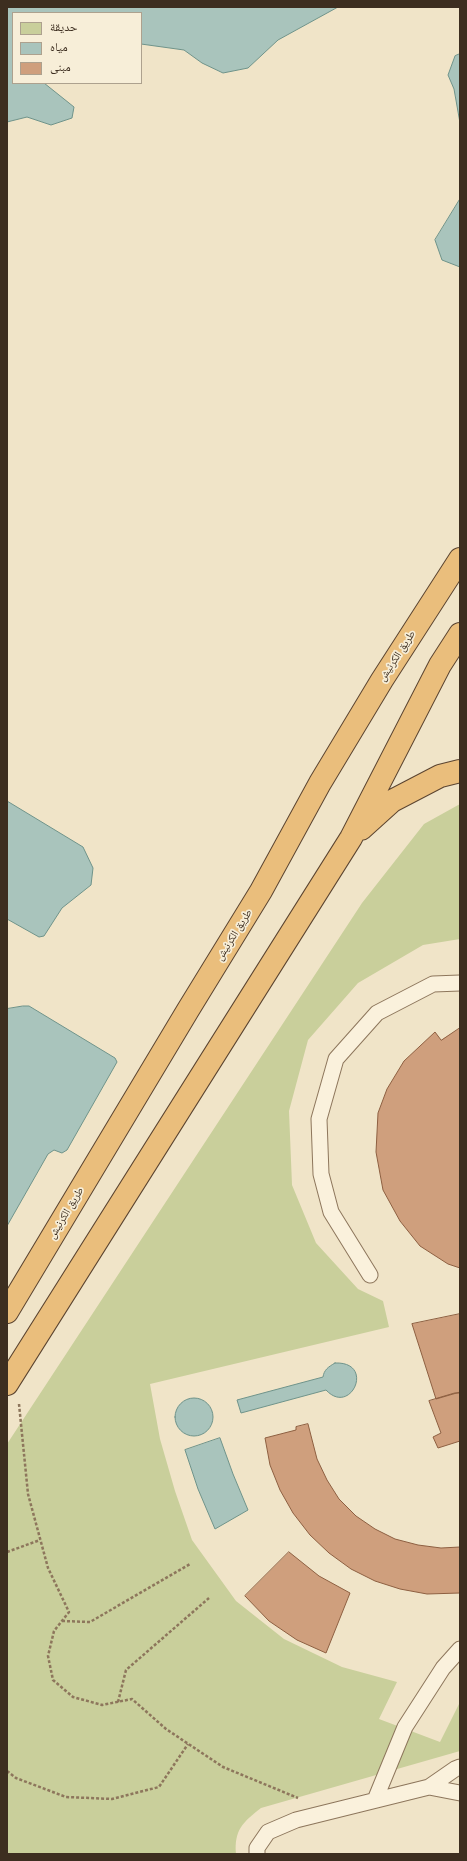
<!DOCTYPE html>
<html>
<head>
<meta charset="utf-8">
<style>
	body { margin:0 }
	#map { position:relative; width:467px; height:1861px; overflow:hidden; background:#f0e4c8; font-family:Lora,"Noto Naskh Arabic",serif }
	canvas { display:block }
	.frame { position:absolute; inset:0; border:8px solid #3d2e20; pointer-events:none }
	.legend { position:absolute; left:12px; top:12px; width:130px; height:72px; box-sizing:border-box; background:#f7eed8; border:1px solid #ada18e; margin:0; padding:5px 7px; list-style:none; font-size:12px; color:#3d2e20 }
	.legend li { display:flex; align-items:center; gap:8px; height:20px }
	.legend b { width:20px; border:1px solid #ada18e }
</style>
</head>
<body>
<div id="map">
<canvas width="467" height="1861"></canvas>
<div class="frame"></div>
<ul class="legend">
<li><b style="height:11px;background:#c9cf9b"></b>حديقة</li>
<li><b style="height:11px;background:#a9c4bc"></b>مياه</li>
<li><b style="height:11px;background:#cf9f7d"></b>مبنى</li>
</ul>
</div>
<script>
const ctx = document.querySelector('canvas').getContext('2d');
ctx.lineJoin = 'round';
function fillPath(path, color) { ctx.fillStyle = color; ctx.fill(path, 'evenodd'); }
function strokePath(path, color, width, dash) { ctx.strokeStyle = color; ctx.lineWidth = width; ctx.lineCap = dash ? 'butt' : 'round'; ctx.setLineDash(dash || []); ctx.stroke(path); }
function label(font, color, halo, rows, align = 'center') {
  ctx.font = font + ' Lora,"Noto Naskh Arabic",serif'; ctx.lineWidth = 3.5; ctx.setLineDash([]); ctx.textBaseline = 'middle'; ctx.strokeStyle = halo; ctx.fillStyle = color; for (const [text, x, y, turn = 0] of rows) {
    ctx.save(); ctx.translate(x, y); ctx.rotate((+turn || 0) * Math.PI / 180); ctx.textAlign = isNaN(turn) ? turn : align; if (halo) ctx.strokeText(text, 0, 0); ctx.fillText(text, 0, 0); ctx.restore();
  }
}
const green = new Path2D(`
	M460,804V939L423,945L358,983L308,1040L289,1111L292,1185L316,1243L358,1289L383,1301L389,1327L150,1384L160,1439L175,1491L192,1540L236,1601L284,1639L342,1667L397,1682L379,1719L440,1742L460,1702V1751L261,1808C243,1822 234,1830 236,1854H7V1444L362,903L424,824Z`);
const water = new Path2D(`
	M7,7H338L278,40L248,68L223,73L202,63L184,50L141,44V13H13V83H44L74,107L72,118L51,125L27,117L7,122Z
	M460,54V123L454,89L448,75L455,56Z
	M460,199V267L442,260L435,240Z
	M7,801L83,847L93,868L91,885L62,908L44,936L39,937L7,919Z
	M23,1006H29L115,1058L117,1062L67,1150L62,1153L54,1150L48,1154L7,1226V1009Z
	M335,1363C376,1361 351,1417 326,1390L241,1413L237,1400L323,1377C324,1370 328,1367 335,1363Z
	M175 1417a19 19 0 1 1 38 0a19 19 0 1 1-38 0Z
	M220,1438L233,1474L248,1510L215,1529L198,1489L185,1450Z`);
const building = new Path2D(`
	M460,1028V1268L448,1264L420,1246L400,1221L383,1190L376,1152L378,1113L387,1089L404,1061L435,1032L441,1040Z
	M460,1314V1392L436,1399L412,1324Z
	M455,1393H460V1441L438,1448L433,1437L441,1433L429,1401Z
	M308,1424L317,1459L327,1480L339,1499L356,1516L375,1529L395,1539L418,1545L441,1548L460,1547V1593L427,1594L400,1589L375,1581L351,1569L329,1553L310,1535L293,1513L280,1490L270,1465L265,1438L296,1430V1427Z
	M289,1552L319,1576L350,1593L326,1653L297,1640L269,1621L245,1596Z`);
const path = new Path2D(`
	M19,1404L28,1494L48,1568L69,1612L54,1631L48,1656L53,1680L73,1697L102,1705L132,1699L166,1729L223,1767L298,1798
	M7,1552L40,1540
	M62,1621L90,1622L190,1564
	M118,1702L126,1670L209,1598
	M7,1771L16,1778L66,1797L112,1799L159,1787L188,1744`);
const service = new Path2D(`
	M370,1275L331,1212L321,1174L319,1119L336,1059L377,1013L433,984L460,983
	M429,1787L460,1793
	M375,1800L405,1727L443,1668L460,1649
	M257,1854V1848L268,1832L296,1820L429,1787L455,1769L460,1767`);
const trunk = new Path2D(`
	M361,829L392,801L440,776L460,771
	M7,1312L188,1010L261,891L320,783L382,680L460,559
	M7,1384L351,838L440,665L460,634`);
const streetNames = [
	["طريق الكرنيش",397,656,-57],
	["طريق الكرنيش",234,935,-58],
	["طريق الكرنيش",66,1213,-59]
];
fillPath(green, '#c9cf9b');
fillPath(water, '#a9c4bc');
strokePath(water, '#6f938a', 1);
fillPath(building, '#cf9f7d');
strokePath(building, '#8d5f41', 1);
strokePath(service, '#8d765c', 17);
strokePath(trunk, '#5b4430', 24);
strokePath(path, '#8d765c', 2.5, [3, 2]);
strokePath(service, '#faf1dc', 15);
strokePath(trunk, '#eabe7c', 22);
label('11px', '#3d2e20', '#f7eed8', streetNames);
</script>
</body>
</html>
